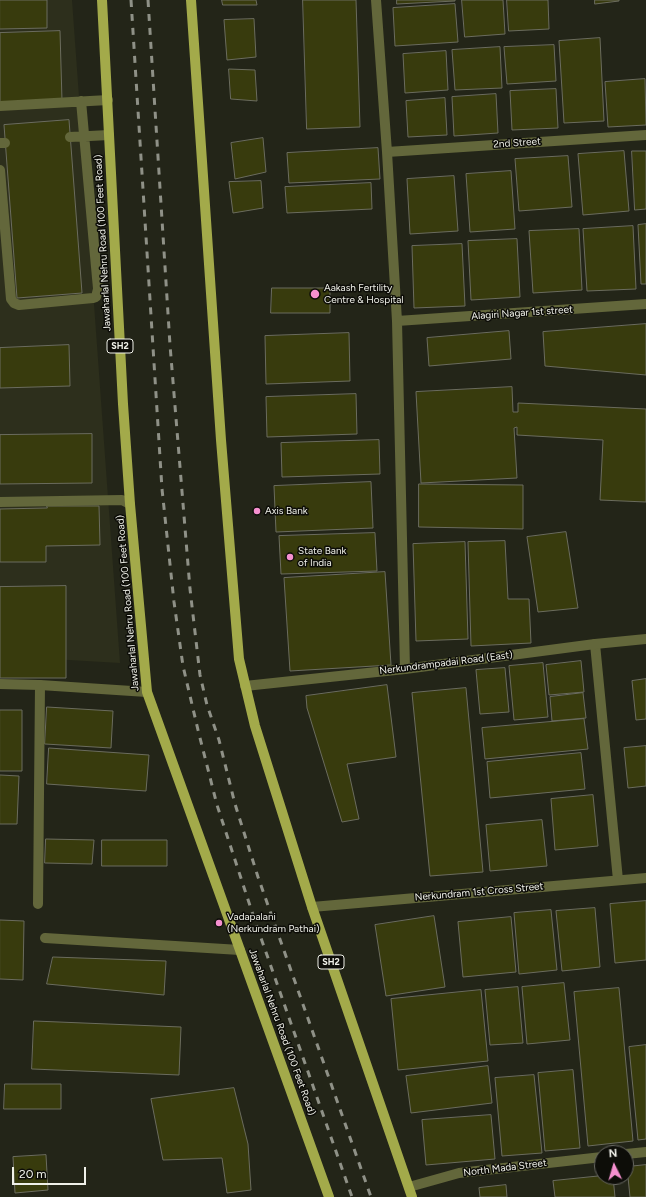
<!DOCTYPE html>
<html>
<head>
<meta charset="utf-8">
<style>
	body { margin:0 }
	#map { position:relative; width:646px; height:1197px; overflow:hidden; background:#232518; font-family:Figtree,sans-serif }
	canvas { display:block }
	.north { position:absolute; left:594px; top:1145px; width:40px; height:40px; box-sizing:border-box; background:#0d0d08; border:1px solid #686862; border-radius:50%; rotate:355deg; font-size:11px; font-weight:700; line-height:16px; text-align:center; color:#f0f1e9 }
	.north::after { content:''; display:block; margin:auto; width:14px; height:18px; background:#f690cf; clip-path:polygon(50% 0,100% 100%,50% 72%,0 100%) }
	.scale { position:absolute; left:12px; top:1167px; width:74px; height:18px; box-sizing:border-box; border:2px solid #f0f1e9; border-top:0; padding-left:5px; font-size:12px; line-height:14px; white-space:nowrap; color:#f0f1e9; -webkit-text-stroke:3px #0d0d08; paint-order:stroke }
</style>
</head>
<body>
<div id="map">
<canvas width="646" height="1197"></canvas>
<div class="north">N</div>
<div class="scale">20 m</div>
</div>
<script>
const ctx = document.querySelector('canvas').getContext('2d');
ctx.lineJoin = 'round';
function fillPath(path, color) { ctx.fillStyle = color; ctx.fill(path, 'evenodd'); }
function strokePath(path, color, width, dash) { ctx.strokeStyle = color; ctx.lineWidth = width; ctx.lineCap = dash ? 'butt' : 'round'; ctx.setLineDash(dash || []); ctx.stroke(path); }
function label(font, color, halo, rows, align = 'center') {
  ctx.font = font + ' Figtree,sans-serif'; ctx.lineWidth = 3; ctx.setLineDash([]); ctx.textBaseline = 'middle'; ctx.strokeStyle = halo; ctx.fillStyle = color; for (const [text, x, y, turn = 0] of rows) {
    ctx.save(); ctx.translate(x, y); ctx.rotate((+turn || 0) * Math.PI / 180); ctx.textAlign = isNaN(turn) ? turn : align; if (halo) ctx.strokeText(text, 0, 0); ctx.fillText(text, 0, 0); ctx.restore();
  }
}
const built = new Path2D(`
	M0,0H72L120,663L0,656Z`);
const building = new Path2D(`
	M0,0H47V28L0,29Z
	M222,0H256L257,5H223Z
	M303,0H356L360,127L307,129Z
	M397,0H455V1L397,4Z
	M462,0H503L505,34L465,37Z
	M507,0H548L549,29L509,31Z
	M595,0H619V1L595,4Z
	M455,4L458,42L395,46L393,8Z
	M254,19L256,57L227,60L224,20Z
	M60,31L62,101L0,103V33Z
	M600,38L604,121L564,123L559,41Z
	M554,45L556,81L507,84L504,47Z
	M500,47L502,88L455,90L452,50Z
	M446,51L448,90L405,93L403,54Z
	M229,69L255,70L257,101L231,99Z
	M645,79L646,125L608,127L605,82Z
	M556,89L558,128L512,130L510,91Z
	M496,94L498,133L454,136L452,97Z
	M445,98L447,135L408,137L406,101Z
	M69,120L82,293L17,298L4,125Z
	M263,138L266,172L235,179L231,143Z
	M378,148L380,179L289,183L287,153Z
	M624,151L629,211L583,215L578,154Z
	M632,151H646V209L635,210Z
	M568,156L572,207L519,211L515,159Z
	M511,171L515,229L470,232L466,174Z
	M454,176L458,231L410,234L407,179Z
	M261,181L263,208L233,213L229,182Z
	M371,183L372,209L287,213L285,187Z
	M646,224V284H641L638,225Z
	M633,226L636,289L587,291L583,229Z
	M579,229L582,290L533,293L529,231Z
	M517,239L520,297L471,300L468,241Z
	M462,244L465,306L414,308L412,246Z
	M272,288H330V313H271Z
	M646,324V375L545,366L543,332Z
	M509,331L511,359L429,366L427,338Z
	M349,333L350,381L266,384L265,336Z
	M69,345L70,386L0,388V348Z
	M512,387L513,412H518V403L646,409V502L600,500L603,440L517,435V427L514,428L517,478L421,483L416,392Z
	M356,394L357,434L267,437L266,397Z
	M92,434V483L0,484V435Z
	M379,440L380,474L282,477L281,443Z
	M371,482L373,528L276,532L274,486Z
	M419,484L523,485V529L419,527Z
	M47,506H99L100,545L46,546V562H0V509L47,508Z
	M566,532L578,608L538,612L527,537Z
	M375,533L377,571L281,574L279,536Z
	M505,541L508,599H529L531,643L471,646L468,542Z
	M465,542L468,639L416,641L413,544Z
	M385,572L391,665L290,671L284,578Z
	M66,586V678H0V587Z
	M581,661L584,692L549,695L546,665Z
	M543,663L548,717L514,720L509,666Z
	M505,668L509,712L480,714L476,670Z
	M646,679V719L636,720L632,681Z
	M387,685L396,757L347,764L359,819L342,822L307,708L306,696Z
	M466,688L483,872L430,876L412,693Z
	M583,693L586,718L552,721L550,697Z
	M47,707L113,711L111,748L45,744Z
	M0,710H22V771H0Z
	M584,719L588,749L485,759L482,728Z
	M646,746V786L628,788L624,748Z
	M49,748L149,755L146,791L47,784Z
	M581,753L585,789L490,798L487,762Z
	M0,775L19,776L17,824H0Z
	M593,795L598,846L555,850L551,799Z
	M542,820L547,866L490,871L486,825Z
	M46,839L94,840L92,864L45,863Z
	M102,840H167V866H102Z
	M646,901V960L615,963L610,904Z
	M595,908L600,967L562,971L556,911Z
	M551,910L557,970L519,974L514,913Z
	M434,916L445,987L386,996L375,925Z
	M511,917L516,972L463,977L458,922Z
	M0,920L24,921L23,980L0,979Z
	M53,957L166,961L164,995L47,984Z
	M564,983L570,1040L527,1044L522,987Z
	M518,987L523,1043L490,1045L485,990Z
	M619,988L633,1141L588,1146L574,992Z
	M481,990L488,1061L398,1070L391,999Z
	M34,1021L181,1027L179,1075L32,1069Z
	M646,1045V1139L638,1140L629,1047Z
	M488,1066L492,1103L411,1113L406,1076Z
	M573,1070L580,1148L545,1151L538,1073Z
	M534,1075L542,1153L502,1156L495,1078Z
	M5,1084H61V1109H4Z
	M234,1088L248,1144L251,1190L227,1193L222,1158L163,1160L151,1099Z
	M491,1115L495,1159L426,1165L422,1120Z
	M46,1155L48,1190L15,1193L13,1157Z
	M646,1165V1197H630L627,1167Z
	M602,1176V1177H613L615,1197H555L553,1181Z
	M506,1185L507,1197H480L479,1188Z`);
const service = new Path2D(`
	M0,106L108,100
	M70,137L109,135
	M0,143H5
	M0,170L11,299L14,303L19,305L93,298L96,297L98,289L81,101
	M0,502L122,500L130,504`);
const minor = new Path2D(`
	M376,0L387,152L397,321L405,669
	M387,152L646,135
	M397,321L646,304
	M595,644L618,880
	M38,904L40,685
	M312,907L646,878
	M45,938L240,950
	M626,1154L646,1152
	M409,1187L459,1173L602,1157`);
const tertiary = new Path2D(`
	M0,684L40,685L147,692
	M245,686L405,669L595,644L646,639`);
const primary = new Path2D(`
	M102,0L123,404L130,504L147,692L329,1197
	M191,0L221,440L239,659L255,726L312,907L412,1197`);
const rail = new Path2D(`
	M131,0L162,489L174,602L183,666L198,730L217,805L255,921L352,1197
	M148,0L170,345L190,589L200,675L207,705L219,740L235,804L258,877L371,1197`);
const markers = [
	[315,294,5,"#f690cf"],
	[257,511,4,"#f690cf"],
	[290,557,4,"#f690cf"],
	[219,923,4,"#f690cf"]
];
const shields = [
	[120,346,26],
	[331,962,26]
];
const shieldNames = [
	["SH2",120,346],
	["SH2",331,962]
];
const streetNames = [
	["2nd Street",517,143,-4],
	["Jawaharlal Nehru Road (100 Feet Road)",103,243,-93],
	["Alagiri Nagar 1st street",522,313,-4],
	["Jawaharlal Nehru Road (100 Feet Road)",128,603,-95],
	["Nerkundrampadai Road (East)",446,663,-7],
	["Nerkundram 1st Cross Street",479,892,-5],
	["Jawaharlal Nehru Road (100 Feet Road)",282,1032,70],
	["North Mada Street",505,1168,-7]
];
const poiNames = [
	["Aakash Fertility",324,288],
	["Centre & Hospital",324,300],
	["Axis Bank",265,511],
	["State Bank",298,551],
	["of India",298,563],
	["Vadapalani",227,917],
	["(Nerkundram Pathai)",227,929]
];
fillPath(built, '#2d2f1c');
fillPath(building, '#383b0d');
strokePath(building, '#6b6c5e', 1);
strokePath(service, '#63673b', 10);
strokePath(minor, '#63673b', 10);
strokePath(tertiary, '#63673b', 10);
strokePath(primary, '#a3aa4a', 10);
strokePath(rail, '#8f9187', 3, [7, 7]);
for (const [x, y, r, color] of markers) { const dot = new Path2D(); dot.arc(x, y, r, 0, 2 * Math.PI); ctx.fillStyle = color; ctx.fill(dot); strokePath(dot, '#0d0d08', 1.5); }
for (const [x, y, w] of shields) { const box = new Path2D(); box.roundRect(x - w / 2, y - 7, w, 14, 3); ctx.fillStyle = '#0d0d08'; ctx.fill(box); strokePath(box, '#f0f1e9', 1); }
label('bold 9px', '#f0f1e9', null, shieldNames);
label('10px', '#f0f1e9', '#0d0d08', streetNames);
label('10px', '#f0f1e9', '#0d0d08', poiNames, 'left');
</script>
</body>
</html>
